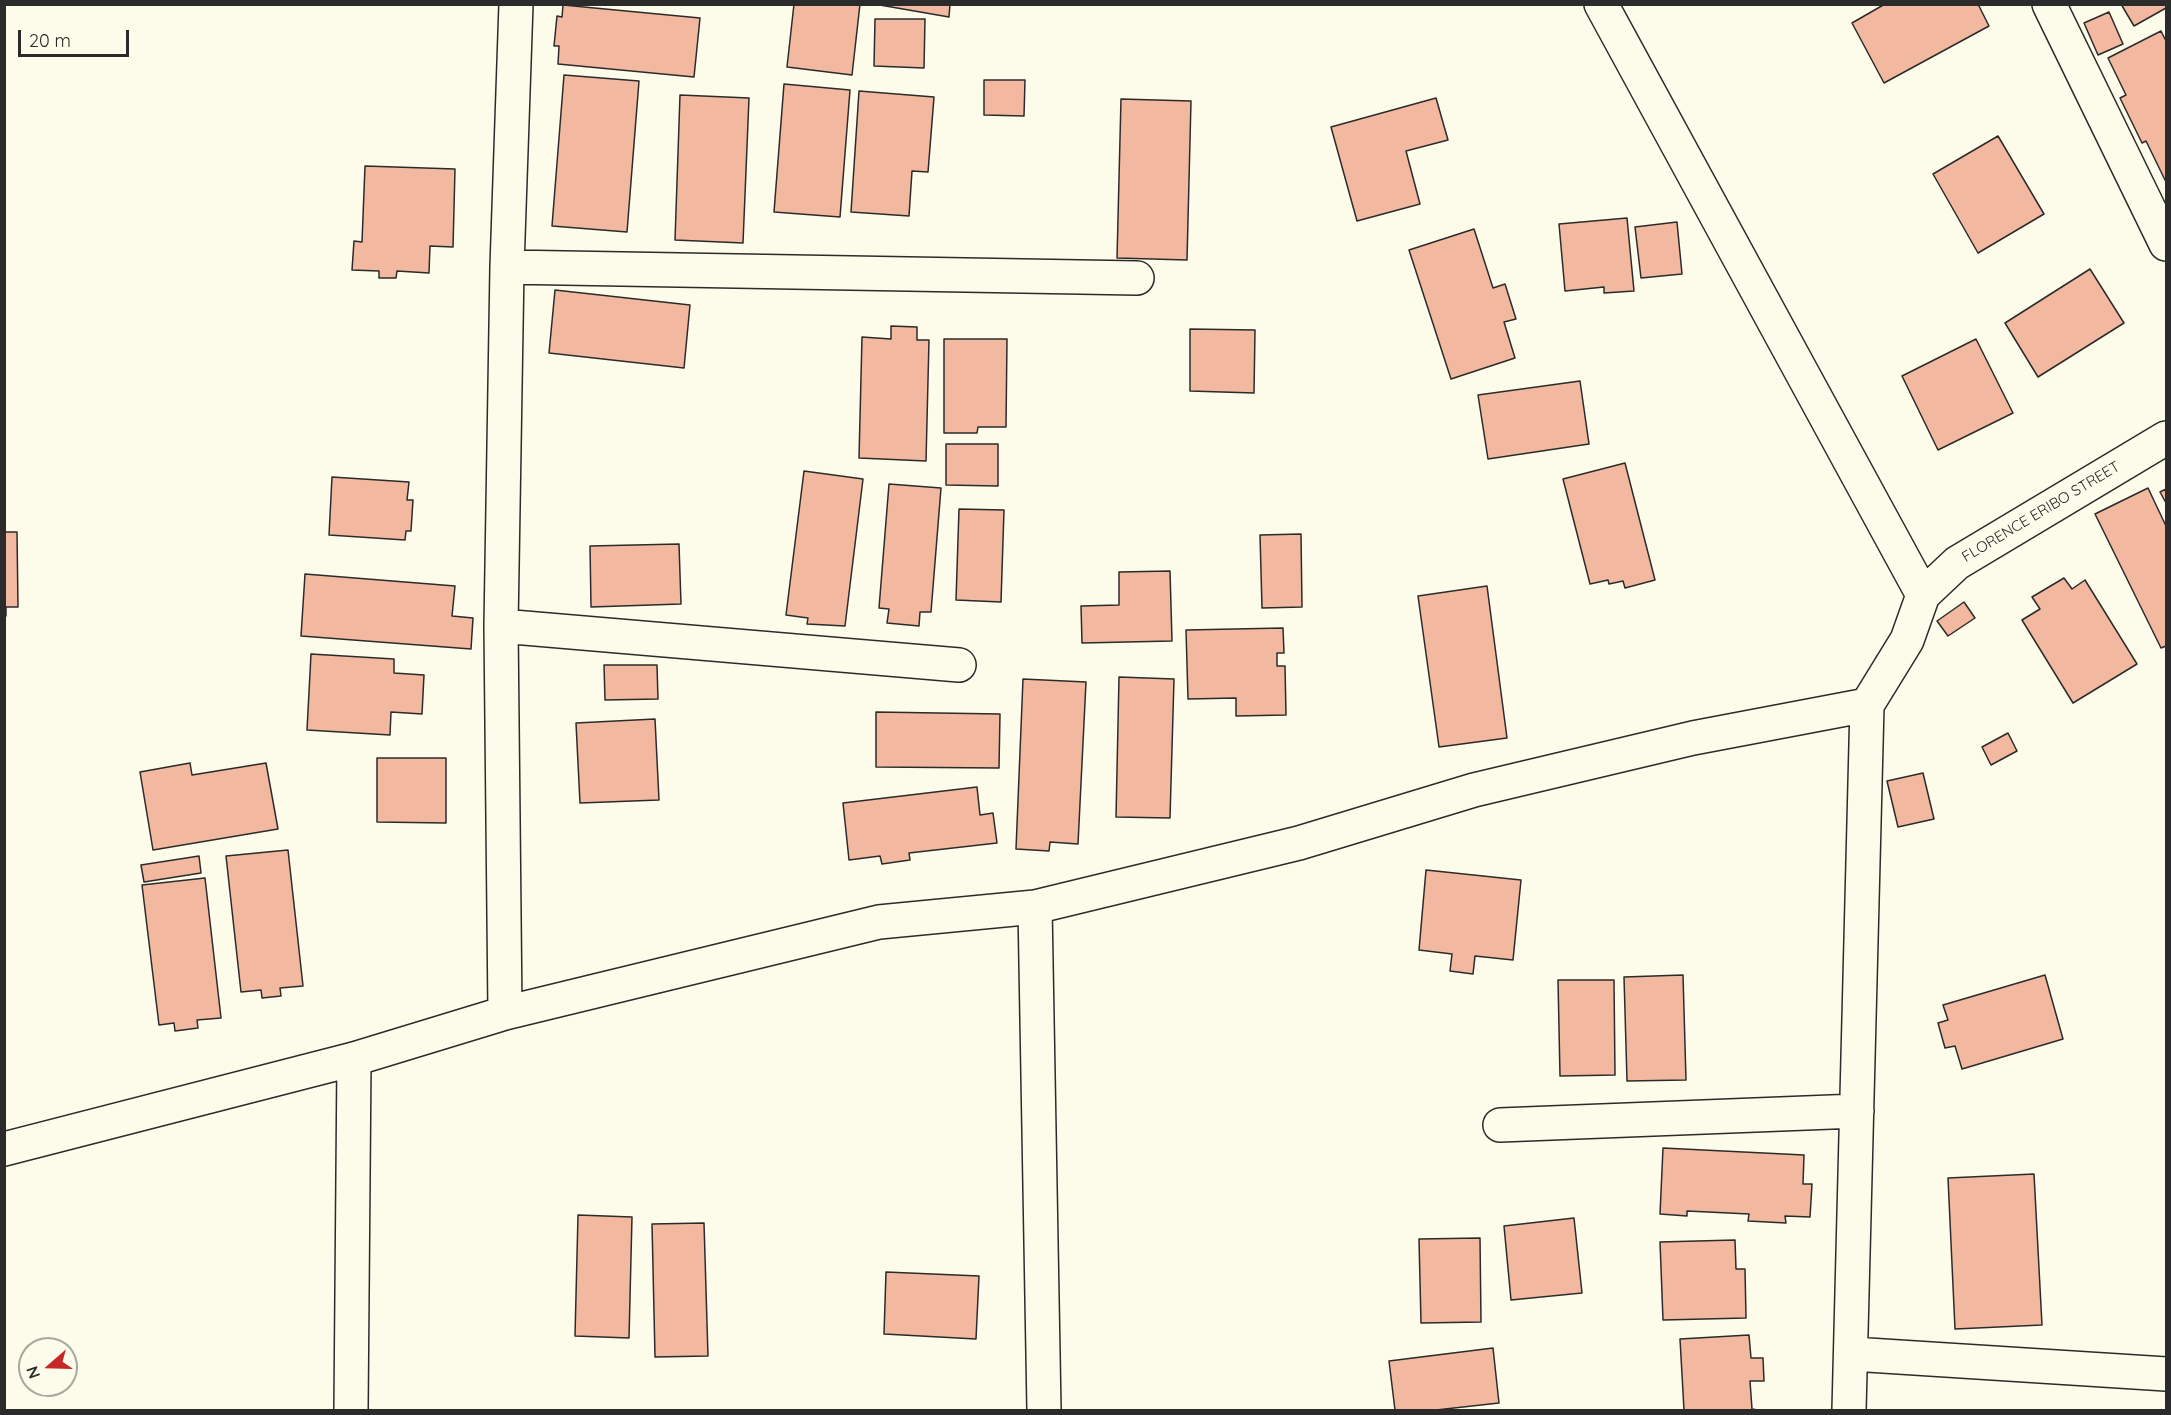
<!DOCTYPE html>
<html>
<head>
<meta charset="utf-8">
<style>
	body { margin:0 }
	#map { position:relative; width:2171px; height:1415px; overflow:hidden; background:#fdfbea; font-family:Quicksand,sans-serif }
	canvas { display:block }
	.frame { position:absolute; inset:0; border:6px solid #2b2b2b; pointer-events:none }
	.north { position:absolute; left:18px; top:1337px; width:60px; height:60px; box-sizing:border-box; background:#fdfbea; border:2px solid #a9a89e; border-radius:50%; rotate:250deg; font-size:16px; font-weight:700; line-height:24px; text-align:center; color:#2b2b2b }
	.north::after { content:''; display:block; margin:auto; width:21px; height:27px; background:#c62828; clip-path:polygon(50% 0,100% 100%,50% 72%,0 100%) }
	.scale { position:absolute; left:18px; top:30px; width:111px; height:27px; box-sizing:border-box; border:3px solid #2b2b2b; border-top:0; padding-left:8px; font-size:18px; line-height:21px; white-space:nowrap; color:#2b2b2b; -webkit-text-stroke:4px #fdfbea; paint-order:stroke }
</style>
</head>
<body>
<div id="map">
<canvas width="2171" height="1415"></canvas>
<div class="frame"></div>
<div class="north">N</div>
<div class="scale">20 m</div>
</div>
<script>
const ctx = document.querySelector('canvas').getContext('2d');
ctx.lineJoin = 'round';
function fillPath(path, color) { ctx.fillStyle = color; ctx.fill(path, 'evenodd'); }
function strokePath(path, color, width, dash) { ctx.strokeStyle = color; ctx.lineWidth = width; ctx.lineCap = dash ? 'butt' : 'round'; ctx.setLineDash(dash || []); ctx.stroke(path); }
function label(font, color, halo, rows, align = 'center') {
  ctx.font = font + ' Quicksand,sans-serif'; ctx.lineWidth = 4.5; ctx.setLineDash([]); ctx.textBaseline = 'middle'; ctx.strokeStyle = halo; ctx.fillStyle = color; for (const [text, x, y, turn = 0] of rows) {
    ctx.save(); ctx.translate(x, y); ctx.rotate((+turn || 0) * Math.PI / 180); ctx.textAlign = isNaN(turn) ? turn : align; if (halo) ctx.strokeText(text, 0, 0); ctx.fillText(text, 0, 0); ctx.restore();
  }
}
const building = new Path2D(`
	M794,4H860L852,75L787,67Z
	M874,4H950L949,17Z
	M1885,4H1978L1989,26L1884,83L1852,23Z
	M2121,4H2166V8L2134,26Z
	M563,5L700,18L694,77L558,64L559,46H554L557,16L562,17Z
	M2109,12L2123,44L2098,55L2084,23Z
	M875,19H925L924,68L874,66Z
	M2161,31L2166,41V182L2146,141L2142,143L2120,98L2126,95L2108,58Z
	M564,75L639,81L627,232L552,226Z
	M984,80H1025L1024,116L984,115Z
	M784,84L850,90L840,217L774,212Z
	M859,91L934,97L928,172L912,171L909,216L851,212Z
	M680,95L749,98L743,243L675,240Z
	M1436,98L1448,140L1406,151L1420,204L1357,221L1331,127Z
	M1121,99L1191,101L1187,260L1117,258Z
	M1998,136L2044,214L1978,253L1933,174Z
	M365,166L455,169L453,247L430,246L429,273L397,271L396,278H379V271L352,270L354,241L362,242Z
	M1627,218L1634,291L1604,293V287L1565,291L1559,224Z
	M1677,222L1682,274L1641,278L1635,227Z
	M1474,229L1493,288L1505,284L1516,319L1504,322L1515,358L1451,379L1409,250Z
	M2090,269L2124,323L2038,377L2005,323Z
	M555,290L690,305L684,368L549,353Z
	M891,326L917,327V340H929L926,461L859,458L862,337L891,339Z
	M1190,329L1255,330L1254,393L1190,391Z
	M944,339H1007L1006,427H978L977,433H944Z
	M1976,339L2013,413L1938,450L1902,376Z
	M1580,381L1589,444L1488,459L1478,395Z
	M946,444H998V486L946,485Z
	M1625,463L1655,580L1625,588L1623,581L1609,584L1608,580L1590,584L1563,479Z
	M804,471L863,479L845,626L807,624L808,618L786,615Z
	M4,475L5,532H17L18,607H6V616H4Z
	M332,477L409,482L407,500H413L411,531H406L405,540L329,535Z
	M889,484L941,488L931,612H920L919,626L887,623L889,609L879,608Z
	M2148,488L2166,526V646L2161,648L2095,514Z
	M2166,489V503L2160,492Z
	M959,509L1004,510L1001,602L956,600Z
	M1301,534L1302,607L1262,608L1260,535Z
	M679,544L681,604L591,607L590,546Z
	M1170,571L1172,641L1082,643L1081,606L1119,605V572Z
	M305,574L455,586L452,616L473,618L471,649L301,636Z
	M2064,578L2072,589L2085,580L2137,664L2073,703L2022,620L2040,609L2032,597Z
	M1487,586L1507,738L1439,747L1418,596Z
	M1964,602L1975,618L1948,636L1937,621Z
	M1283,628L1284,653H1277V666H1285L1286,715L1236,716V698L1188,699L1186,630Z
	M311,654L394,659V673L424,675L422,714L391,712L390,735L307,730Z
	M604,665H657L658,699L605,700Z
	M1119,677L1174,679L1170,818L1116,817Z
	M1023,679L1086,682L1078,844L1050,842L1049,851L1016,849Z
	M876,712L1000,714L999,768L876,767Z
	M655,719L659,800L580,803L576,723Z
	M2008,733L2017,751L1991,765L1982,747Z
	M377,758H446V823L377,822Z
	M190,763L192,775L266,763L278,829L153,850L140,772Z
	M1923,773L1934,819L1898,827L1887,781Z
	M977,787L980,815L993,813L997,843L909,853L910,860L882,864L880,856L849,860L843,803Z
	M288,850L303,986L280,988L281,996L262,998L261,990L241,992L226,856Z
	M199,856L201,873L144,882L141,865Z
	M1426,870L1521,880L1513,960L1475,956L1473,974L1450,971L1452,954L1419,950Z
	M205,878L221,1018L197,1020L198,1028L175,1031L174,1023L159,1025L142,885Z
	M1683,975L1686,1080L1627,1081L1624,977Z
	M2045,975L2063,1039L1962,1069L1955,1046L1945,1048L1938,1023L1948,1020L1943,1005Z
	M1558,980H1614L1615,1075L1560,1076Z
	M1663,1148L1804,1155L1803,1184H1812L1810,1217L1785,1216L1786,1223L1748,1221L1749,1214L1687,1211V1216L1660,1214Z
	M2034,1174L2042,1325L1955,1329L1948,1178Z
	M578,1215L632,1217L629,1338L575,1336Z
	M1574,1218L1582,1293L1511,1300L1504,1226Z
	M704,1223L708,1356L655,1357L652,1224Z
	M1480,1238L1481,1322L1421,1323L1419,1239Z
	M1735,1240L1736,1269H1745L1746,1318L1663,1320L1660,1242Z
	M886,1272L979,1276L976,1339L884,1334Z
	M1749,1335L1751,1358H1763L1764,1381H1750L1752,1409L1758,1410H1684L1680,1339Z
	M1493,1348L1499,1403L1436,1410H1395L1389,1361Z`);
const street = new Path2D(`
	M1601,4L1923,595
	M2049,4L2166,244
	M507,267L1137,278
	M501,626L959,665
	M1035,907L1044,1410
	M505,1013L501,626L507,267L516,4
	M1500,1125L1857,1111
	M4,1149L354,1059L505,1013L879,922L1035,907L1299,843L1474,790L1693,738L1867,705L1907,640L1923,595L1957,563L2166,438
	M1852,1354L2166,1374
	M351,1410L354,1059
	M1849,1410L1867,705`);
const streetNames = [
	["FLORENCE ERIBO STREET",2041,512,-31]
];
fillPath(building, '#f2b8a0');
strokePath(building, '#2b2b2b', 1.5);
strokePath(street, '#2b2b2b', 36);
strokePath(street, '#fdfbea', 33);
label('15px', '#2b2b2b', '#fdfbea', streetNames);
</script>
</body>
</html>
